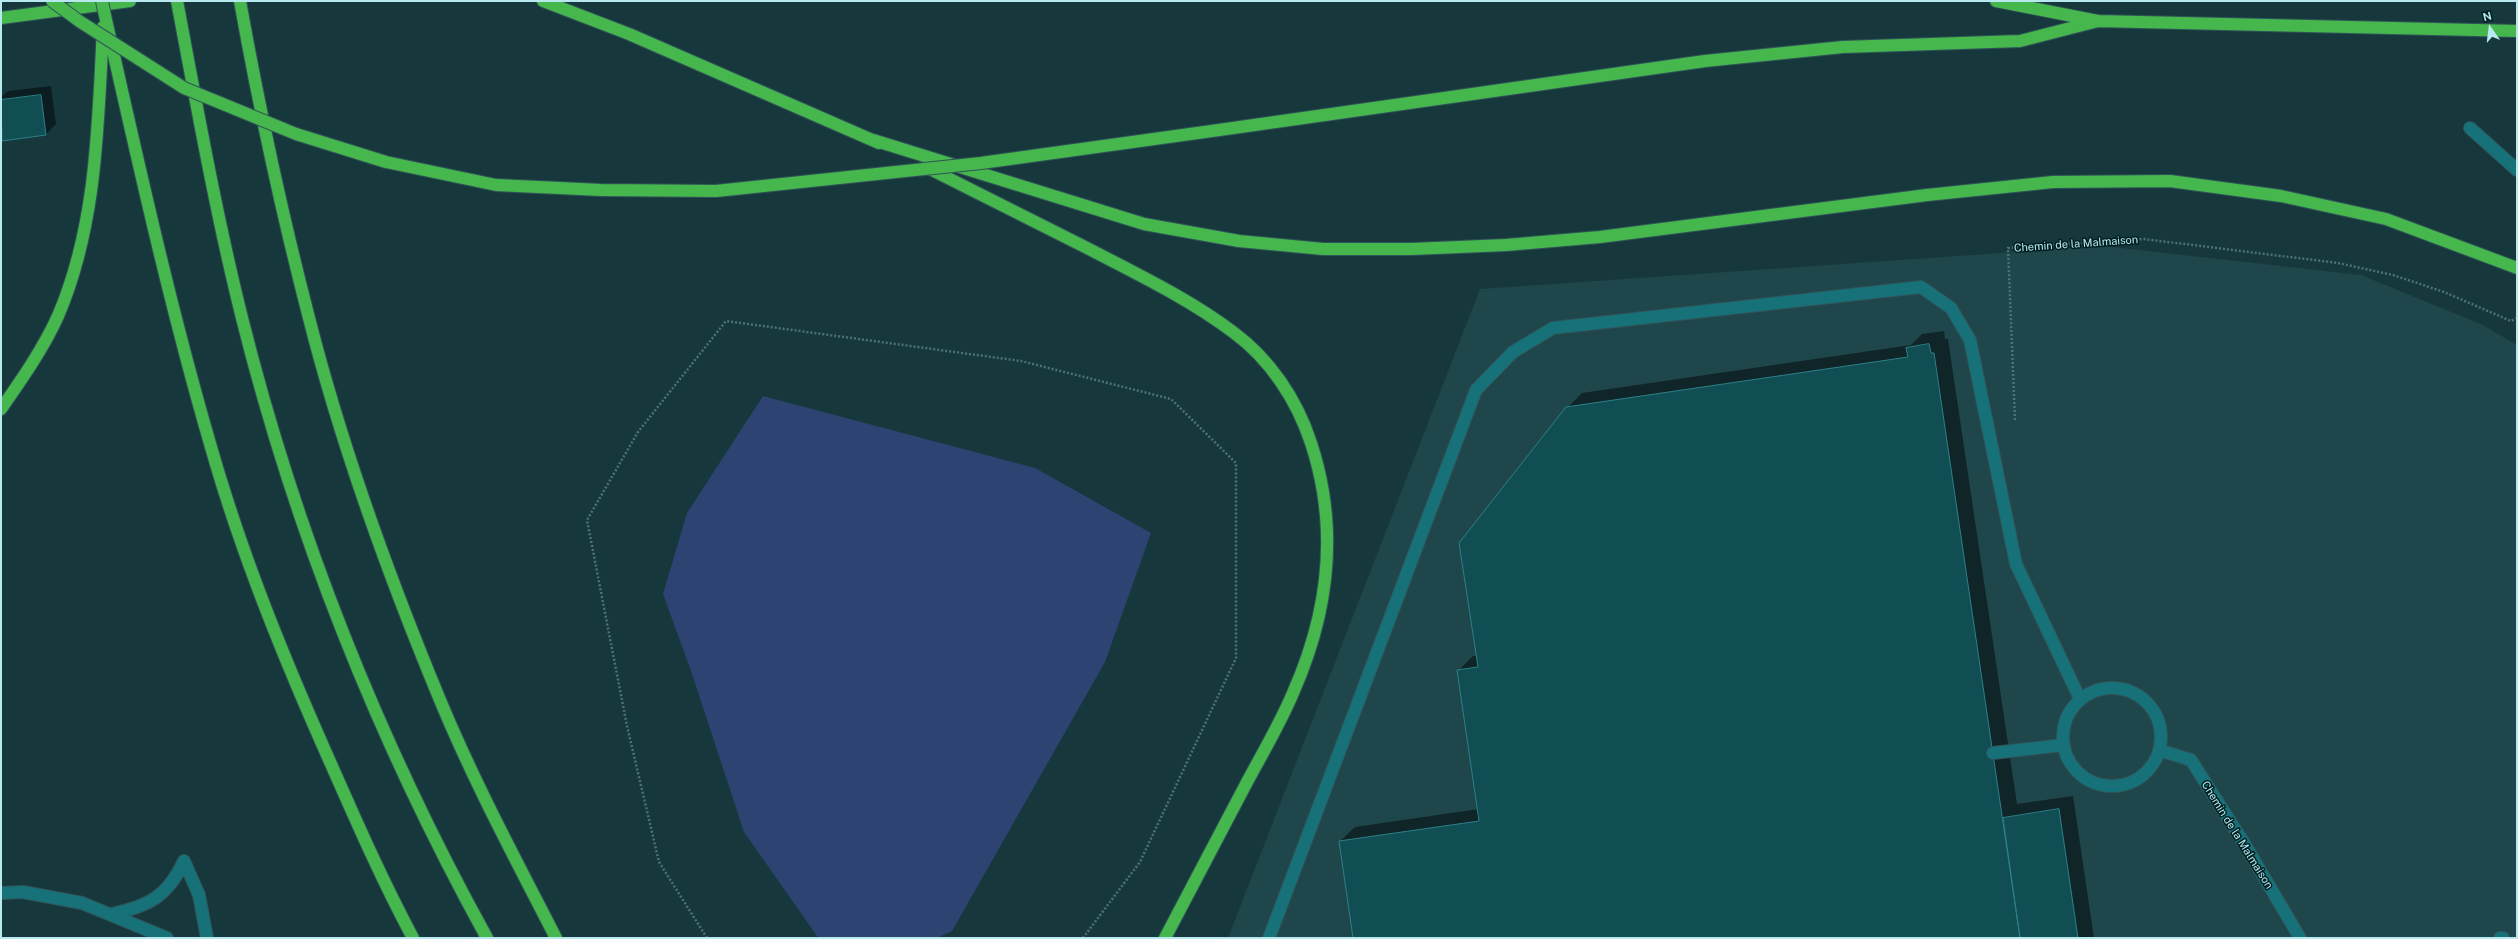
<!DOCTYPE html>
<html>
<head>
<meta charset="utf-8">
<style>
	body { margin:0 }
	#map { position:relative; width:2518px; height:939px; overflow:hidden; background:#16383c; font-family:"Public Sans",sans-serif }
	canvas { display:block }
	.frame { position:absolute; inset:0; border:2px solid #b8e9ee; pointer-events:none }
	.north { position:absolute; left:2470px; top:8px; width:40px; height:40px; -webkit-text-stroke:3px #001f23; paint-order:stroke; rotate:346deg; font-size:11px; font-weight:700; line-height:16px; text-align:center; color:#b8e9ee }
	.north::after { content:''; display:block; margin:auto; width:14px; height:18px; background:#b8e9ee; clip-path:polygon(50% 0,100% 100%,50% 72%,0 100%) }
</style>
</head>
<body>
<div id="map">
<canvas width="2518" height="939"></canvas>
<div class="frame"></div>
<div class="north">N</div>
</div>
<script>
const ctx = document.querySelector('canvas').getContext('2d');
ctx.lineJoin = 'round';
function fillPath(path, color) { ctx.fillStyle = color; ctx.fill(path, 'evenodd'); }
function strokePath(path, color, width, dash) { ctx.strokeStyle = color; ctx.lineWidth = width; ctx.lineCap = dash ? 'butt' : 'round'; ctx.setLineDash(dash || []); ctx.stroke(path); }
function label(font, color, halo, rows, align = 'center') {
  ctx.font = font + ' "Public Sans",sans-serif'; ctx.lineWidth = 3; ctx.setLineDash([]); ctx.textBaseline = 'middle'; ctx.strokeStyle = halo; ctx.fillStyle = color; for (const [text, x, y, turn = 0] of rows) {
    ctx.save(); ctx.translate(x, y); ctx.rotate((+turn || 0) * Math.PI / 180); ctx.textAlign = isNaN(turn) ? turn : align; if (halo) ctx.strokeText(text, 0, 0); ctx.fillText(text, 0, 0); ctx.restore();
  }
}
const built = new Path2D(`
	M2103,246L2361,275L2483,325L2517,345V938H1228L1480,289Z`);
const water = new Path2D(`
	M763,396L1035,468L1151,533L1105,662L952,931L937,938H821L817,936L744,832L690,668L663,594L687,513Z`);
const shadow = new Path2D(`
	M51,86L56,124L46,134L1,138V97L8,91Z
	M1944,331L1945,339H1948L2017,804L2073,796L2094,938H1354L1340,841L1355,827L1479,809L1458,671L1473,656H1477L1567,408L1582,393L1911,345L1922,334Z`);
const building = new Path2D(`
	M41,95L46,135L2,141L1,100Z
	M1929,344L1931,353H1934L2020,938H1353L1339,841L1479,821L1457,670L1478,667L1459,543L1566,407L1908,357L1906,348Z
	M2059,809L2078,938H2020L2003,818Z`);
const path = new Path2D(`
	M2015,420L2008,248L2144,239L2338,263L2393,275L2444,292L2511,321L2517,318
	M707,938L659,862L627,726L587,520L638,432L726,321L1021,361L1171,399L1236,463V658L1140,862L1083,938`);
const lane = new Path2D(`
	M2470,128L2517,170
	M2063 737a49 49 0 1 1 98 0a49 49 0 1 1-98 0Z
	M2159,750L2191,760L2244,843L2300,938
	M1993,753L2063,745
	M184,861L199,895L207,938
	M112,914C149,906 168,896 184,861
	M1269,938L1476,390L1513,352L1553,328L1921,287L1951,308L1970,340L2016,564L2080,699
	M2500,938H2503`);
const secondary = new Path2D(`
	M1,893L23,892L82,903L167,938`);
const highway = new Path2D(`
	M177,1C197,107 216,214 242,318C296,534 380,744 487,938
	M240,1C259,107 282,214 309,318C342,448 389,577 440,700C474,782 516,860 556,938
	M543,1L629,34L879,143
	M1996,1L2098,21L2517,31
	M104,11C137,157 169,303 211,447C242,556 285,661 331,764C357,823 383,882 413,938
	M1,18L130,1
	M1219,130L1705,61L1843,47L2020,41L2098,21
	M873,140L1144,224L1239,241L1323,249H1412L1506,245L1600,237L1927,195L2053,182L2170,181L2281,196L2386,219L2517,268
	M926,167C981,195 1036,222 1091,250C1139,275 1189,299 1233,332C1270,359 1297,400 1311,443C1339,528 1329,612 1293,693C1280,724 1262,754 1246,784C1219,835 1192,887 1165,938
	M1,409C22,379 43,349 58,316C97,225 98,124 103,27`);
const highwayBridge = new Path2D(`
	M52,1L79,21L184,88L296,134L386,162L496,185L601,190L716,191L981,163L1219,130
	M102,1L104,11`);
const streetNames = [
	["Chemin de la Malmaison",2076,244,-4],
	["Chemin de la Malmaison",2237,835,58]
];
fillPath(built, '#1f464a');
fillPath(water, '#2d4372');
fillPath(shadow, '#0007');
fillPath(building, '#114e54');
strokePath(building, '#2c8189', 1);
strokePath(lane, '#305458', 14);
strokePath(secondary, '#305458', 14);
strokePath(highway, '#305458', 14);
strokePath(path, '#4b7276', 2.5, [2, 2]);
strokePath(lane, '#167179', 12);
strokePath(secondary, '#167179', 12);
strokePath(highway, '#45b74d', 12);
strokePath(highwayBridge, '#305458', 14, []);
strokePath(highwayBridge, '#45b74d', 12);
label('11px', '#b8e9ee', '#001f23', streetNames);
</script>
</body>
</html>
